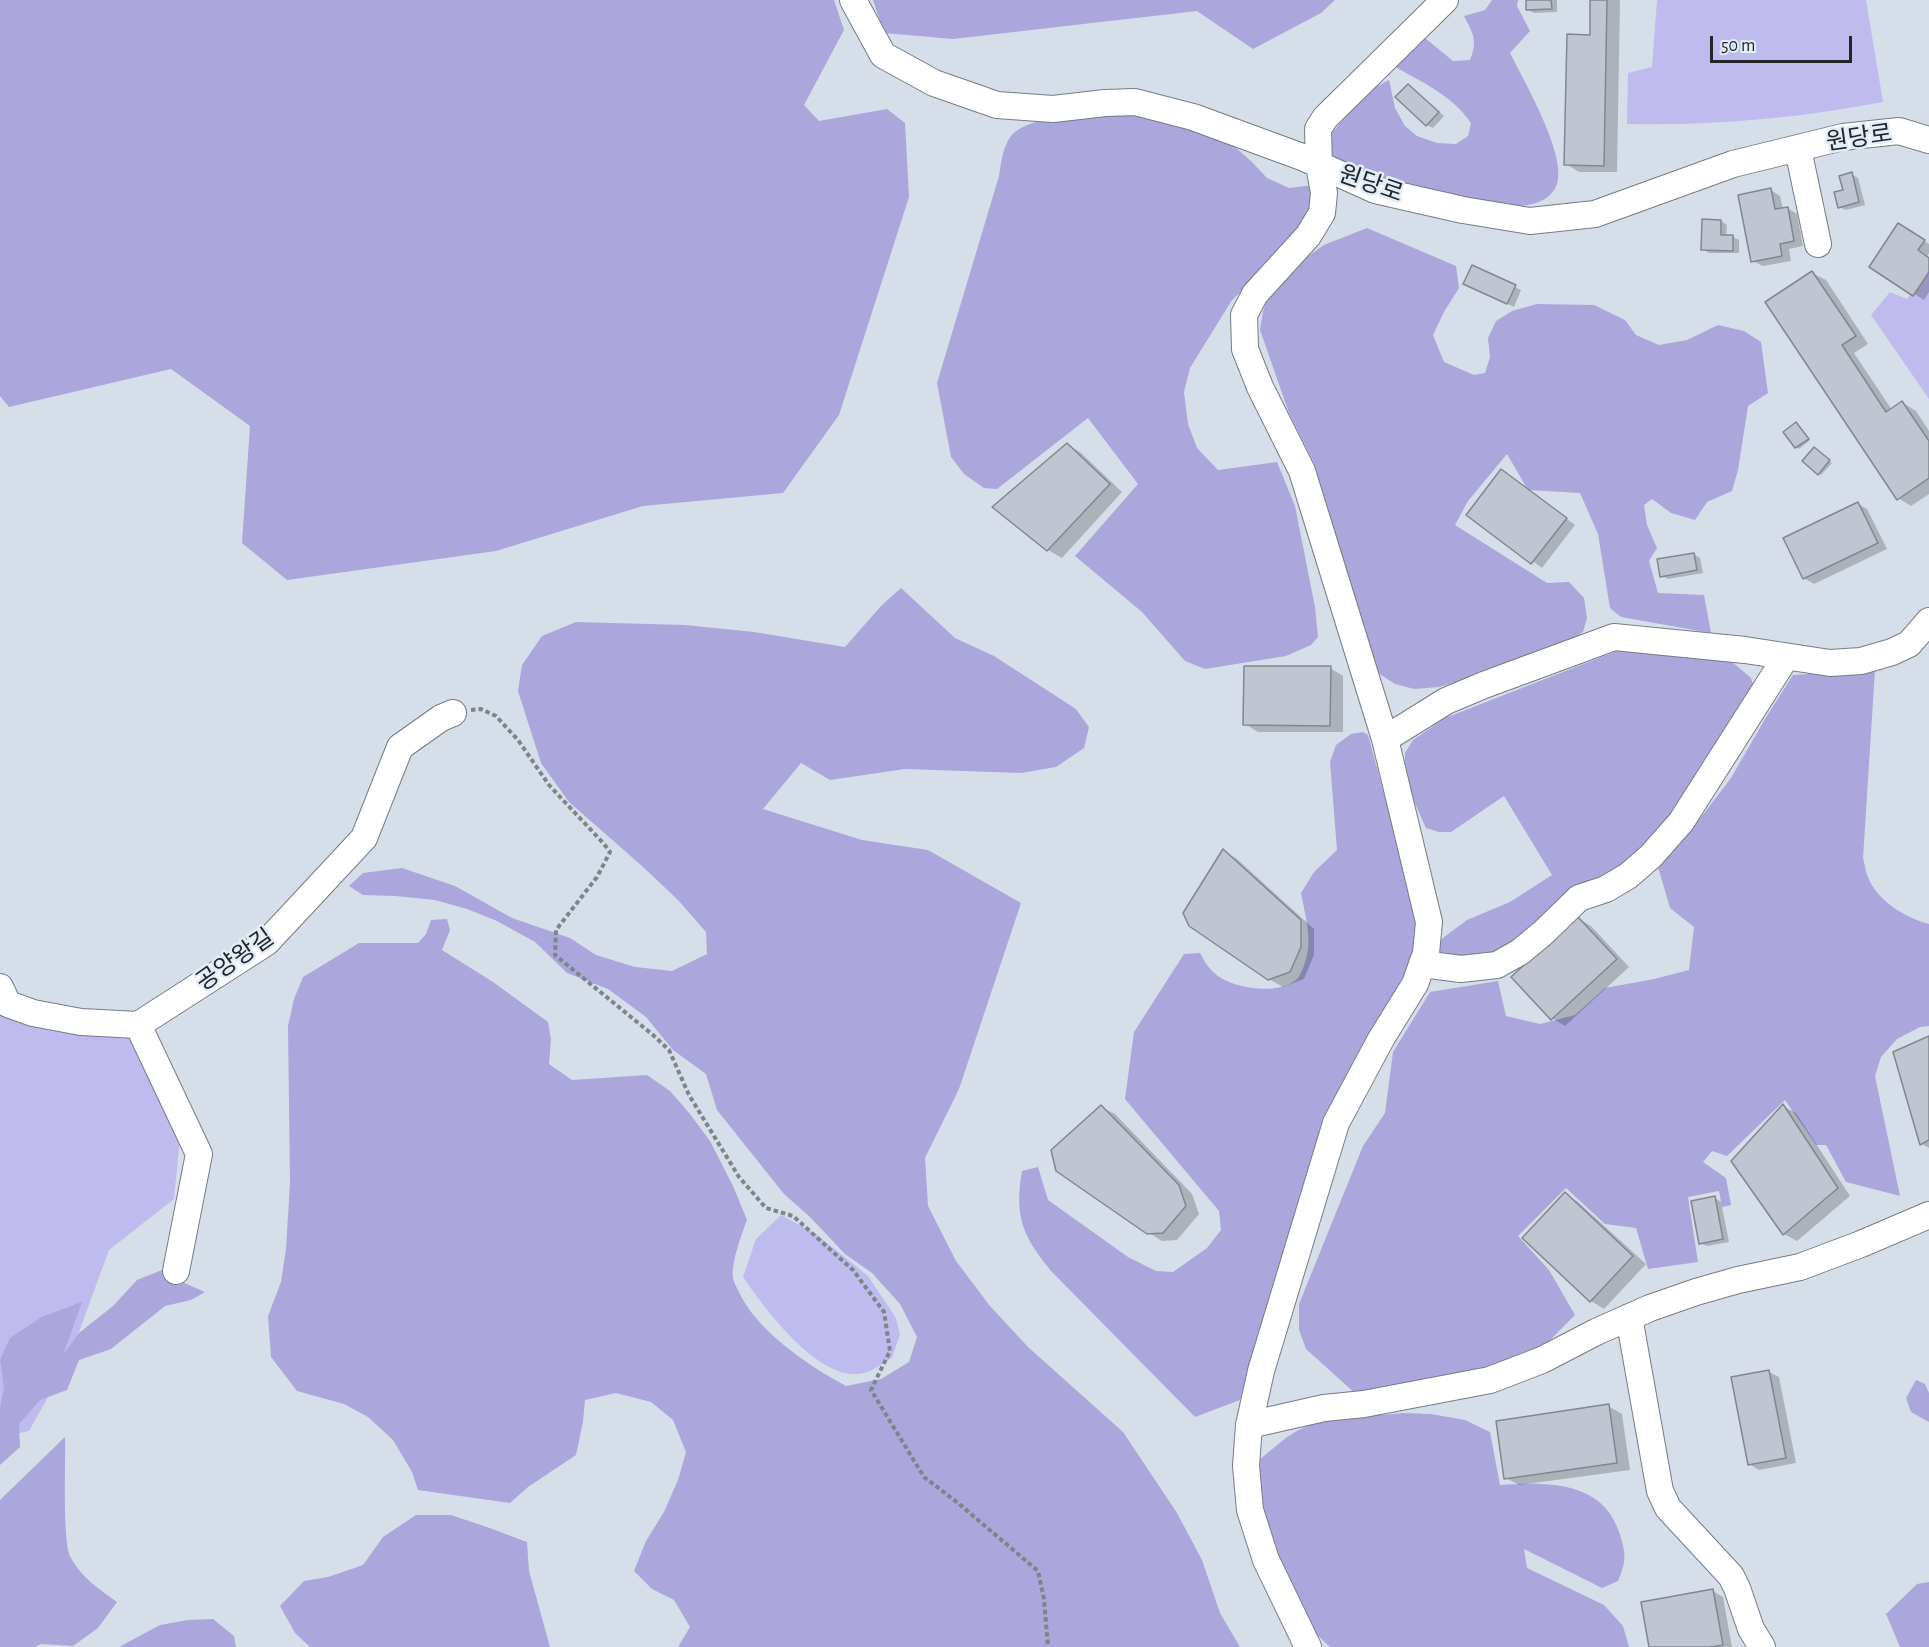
<!DOCTYPE html>
<html>
<head>
<meta charset="utf-8">
<style>
	body { margin:0 }
	#map { position:relative; width:1929px; height:1647px; overflow:hidden; background:#d6dfe9; font-family:"Alegreya Sans",sans-serif }
	canvas { display:block }
	.scale { position:absolute; left:1710px; top:36px; width:142px; height:27px; box-sizing:border-box; border:3px solid #222629; border-top:0; padding-left:8px; font-size:18px; line-height:21px; white-space:nowrap; color:#222629; -webkit-text-stroke:4px #e3edf7; paint-order:stroke }
</style>
</head>
<body>
<div id="map">
<canvas width="1929" height="1647"></canvas>
<div class="scale">50 m</div>
</div>
<script>
const ctx = document.querySelector('canvas').getContext('2d');
ctx.lineJoin = 'round';
function fillPath(path, color) { ctx.fillStyle = color; ctx.fill(path, 'evenodd'); }
function strokePath(path, color, width, dash) { ctx.strokeStyle = color; ctx.lineWidth = width; ctx.lineCap = dash ? 'butt' : 'round'; ctx.setLineDash(dash || []); ctx.stroke(path); }
function label(font, color, halo, rows, align = 'center') {
  ctx.font = font + ' "Alegreya Sans","Noto Sans KR",sans-serif'; ctx.lineWidth = 5; ctx.setLineDash([]); ctx.textBaseline = 'middle'; ctx.strokeStyle = halo; ctx.fillStyle = color; for (const [text, x, y, turn = 0] of rows) {
    ctx.save(); ctx.translate(x, y); ctx.rotate((+turn || 0) * Math.PI / 180); ctx.textAlign = isNaN(turn) ? turn : align; if (halo) ctx.strokeText(text, 0, 0); ctx.fillText(text, 0, 0); ctx.restore();
  }
}
const green = new Path2D(`
	M1657,0H1866L1883,102C1800,118 1712,126 1627,124L1628,73L1652,67Z
	M1929,269V399L1871,315L1890,292L1907,299Z
	M32,1012L128,1029L181,1127L174,1199L109,1250L68,1362L29,1431L0,1437V1016Z
	M781,1215L816,1234L868,1276L896,1318L900,1334L892,1358C884,1362 873,1371 864,1373C820,1384 765,1309 743,1277L756,1239Z`);
const forest = new Path2D(`
	M0,0H834L844,30L804,105L819,121L887,109L905,123L909,197L839,415L783,493L643,506L496,551L287,580L242,543L250,426L171,369L9,407L0,396Z
	M873,0H1335L1321,13L1253,49L1197,11L953,39L884,33Z
	M1492,0H1518L1517,6L1530,31L1510,53C1524,81 1567,155 1557,184C1542,226 1450,197 1420,190C1403,185 1384,183 1367,177C1354,172 1342,164 1331,156L1328,137L1370,90L1389,80L1395,108L1405,126L1417,136L1437,143L1456,144L1468,136L1471,123C1452,95 1423,83 1394,66L1425,38L1453,61L1470,60C1478,41 1473,33 1464,16L1485,10Z
	M1105,115H1129L1199,130L1227,140L1252,162L1267,178L1289,188L1314,185V199L1301,228L1268,267L1232,300L1190,368L1184,392L1188,424L1197,448L1218,470L1277,462L1295,506L1315,607L1318,637L1311,645L1286,656L1205,669L1185,661L1142,612L1075,556L1138,484L1088,418L997,489L984,488L964,474L951,457L937,383L999,176C1001,163 1003,146 1011,136C1028,115 1080,117 1105,115Z
	M1367,228L1456,266L1459,288L1444,312L1433,335L1444,362L1474,375L1485,373L1490,357L1488,338L1496,321L1512,311L1537,304L1594,305L1625,320L1636,335L1659,345L1687,340L1718,325L1744,331L1761,342L1768,393L1748,406L1738,470L1732,491L1707,502L1695,520L1671,513L1652,499L1644,505L1647,525L1657,548L1649,561L1658,593L1704,595L1711,633L1621,617L1610,608L1598,534L1580,493L1528,490L1507,454L1468,501L1455,525L1547,583L1569,582L1584,598L1587,618L1583,632L1567,643L1515,665L1439,687L1414,689L1395,684L1378,673L1314,463L1289,413L1260,330L1263,311L1271,289L1288,270L1324,245Z
	M901,588L955,638L994,656L1076,709L1089,727L1084,748L1056,767L1021,773L905,769L830,780L801,763L763,809L862,840L928,850L1021,903L959,1089L925,1158L928,1206L956,1261L990,1306L1028,1347L1123,1432L1177,1513L1202,1560L1220,1613L1240,1647H678L690,1627L674,1600L652,1589L634,1571L646,1541L664,1512L678,1480L686,1452L673,1420L651,1402L616,1393L585,1400L583,1422L576,1455L528,1487L510,1503L418,1490L412,1472L393,1440L368,1417L344,1404L297,1391L271,1357L268,1316L281,1282L286,1249L290,1183L288,1026L294,999L303,977L359,943H418L426,934L431,920L447,919L450,930L442,950L493,982L548,1022L551,1039L549,1064L572,1080L647,1075L670,1091L690,1114L710,1141L733,1186L747,1220C742,1233 731,1263 733,1277C733,1281 736,1286 738,1290C755,1330 809,1366 846,1386L881,1379L909,1362L917,1337L900,1304L872,1273L845,1254L810,1217L784,1194L717,1110L706,1074L673,1050L646,1017L608,989L567,973L535,942L497,921L467,909L435,900L395,896L363,895L349,886L363,873L402,868L455,886L512,918L570,938L596,955L635,967L672,971L707,954L706,932L678,900L642,866L569,802L541,763L518,691L522,665L542,636L576,622L685,625L754,632L845,647L881,606Z
	M1617,651L1730,660L1751,678L1755,690L1664,831L1639,857L1530,934L1501,950L1470,959L1441,960L1433,950L1444,937L1467,920L1510,902L1552,875L1504,796L1451,832H1439L1426,828L1413,799L1405,773V753L1413,740L1445,718Z
	M1875,670L1863,858C1865,864 1865,871 1868,877C1877,901 1906,918 1929,924V1026L1920,1027L1897,1039L1881,1057L1875,1076L1900,1196L1846,1182L1826,1145H1816L1785,1100L1727,1156L1712,1151L1703,1162L1726,1178L1731,1205L1722,1207L1719,1191L1688,1197L1698,1262L1648,1269L1636,1228L1605,1224L1566,1188L1518,1236L1549,1270L1575,1315L1550,1340L1523,1359L1483,1373L1357,1395L1306,1349L1299,1330V1304L1363,1146L1385,1113L1393,1052L1430,992L1498,981L1506,1016L1540,1024L1575,1015L1605,988L1654,979L1689,970L1694,927L1670,908L1658,867L1692,829L1731,778L1765,719L1793,675Z
	M1363,732L1368,735L1414,904L1418,939L1415,951L1404,975L1324,1124L1240,1400L1195,1417L1052,1272C1023,1237 1014,1217 1022,1171L1038,1167L1048,1200L1128,1257L1156,1271L1173,1272L1207,1248L1221,1230L1219,1211L1125,1099L1134,1032L1184,954L1200,953C1206,964 1211,972 1221,978C1239,989 1280,995 1297,979C1300,976 1304,967 1305,962C1313,940 1305,915 1301,893L1314,872L1337,850L1330,762L1336,745L1351,734Z
	M162,1270L182,1282L205,1292L191,1300L165,1306L111,1349L79,1360L67,1390L40,1400L19,1424L20,1447L0,1465V1409L4,1387L0,1360L10,1338L42,1317L82,1302L63,1355L79,1333L113,1306L137,1280Z
	M1916,1380L1925,1384L1929,1393V1422L1911,1412L1906,1398Z
	M1404,1413L1431,1414L1465,1420L1490,1432L1500,1485C1545,1482 1602,1480 1619,1532C1626,1553 1627,1561 1618,1581L1602,1588L1524,1549L1527,1568L1604,1605L1623,1626L1629,1647H1330L1314,1632L1285,1576L1267,1521L1258,1484L1259,1460C1274,1448 1288,1434 1305,1427C1333,1415 1374,1416 1404,1413Z
	M65,1437C66,1460 62,1542 71,1558C83,1579 98,1588 117,1602L98,1628L73,1646L41,1644L35,1647H0V1500Z
	M416,1515H451L487,1527L527,1542L529,1571L550,1647H310L295,1633L280,1606L304,1581L328,1577L363,1565L383,1537Z
	M1929,1582V1647H1900L1886,1614L1917,1584Z
	M213,1619L234,1636L236,1647H119L160,1625L188,1620Z`);
const shadow = new Path2D(`
	M1527,0H1557V12L1534,13L1528,10Z
	M1592,0H1620L1617,172H1579L1566,164L1591,36Z
	M1408,86L1444,116L1433,128L1427,125Z
	M1851,174L1858,178L1865,205L1846,210L1839,207Z
	M1771,190L1780,196L1783,209L1787,208L1797,214L1803,246L1789,249L1791,261L1763,266L1753,261Z
	M1721,221L1727,225L1726,236L1733,237L1739,240V253H1709L1703,249Z
	M1908,231L1929,244V253L1927,257L1929,259V292L1924,300L1871,266Z
	M1473,267L1521,290L1514,307L1471,287Z
	M1812,273L1826,280L1868,344L1854,353L1892,410L1903,403L1916,411L1929,431V494L1911,506L1898,498Z
	M1796,424L1810,440L1799,449L1796,447Z
	M1067,445L1080,452L1122,492L1062,558L1048,550L995,507Z
	M1816,450L1832,463L1821,475L1819,473Z
	M1502,471L1575,525L1542,568L1469,514Z
	M1858,504L1867,509L1887,549L1814,584L1804,578Z
	M1694,554L1700,558L1703,573L1668,579L1662,576Z
	M1330,668L1343,676V732H1258L1245,724Z
	M1224,851L1237,859L1314,929V955L1304,979L1283,987L1269,979Z
	M1578,918L1591,926L1629,967L1565,1026L1552,1018Z
	M1929,1038V1148L1922,1144Z
	M1783,1106L1796,1113L1850,1196L1797,1241L1784,1234Z
	M1101,1107L1115,1114L1192,1194L1199,1214L1177,1240L1162,1241L1148,1232Z
	M1565,1194L1578,1202L1646,1264L1604,1309L1591,1301Z
	M1715,1198L1721,1202L1729,1242L1707,1246L1700,1243Z
	M1769,1372L1779,1377L1796,1463L1759,1470L1749,1464Z
	M1608,1406L1622,1414L1630,1470L1519,1485L1506,1478Z
	M1713,1591L1723,1597L1732,1647H1650Z`);
const building = new Path2D(`
	M1526,0H1551L1552,9L1526,10Z
	M1590,0H1607L1604,166L1564,165L1567,34L1590,35Z
	M1408,84L1439,112L1426,126L1395,97Z
	M1852,172L1859,202L1838,208L1834,192L1843,190L1839,176Z
	M1771,188L1775,209L1788,207L1794,241L1780,244L1782,256L1751,262L1738,195Z
	M1702,219L1721,220V235H1733V251L1701,250Z
	M1898,223L1925,240L1918,250L1929,258V272L1913,296L1869,267Z
	M1472,265L1516,285L1507,304L1463,284Z
	M1812,271L1856,336L1842,345L1886,412L1902,401L1929,441V478L1897,500L1765,302Z
	M1796,422L1809,439L1795,448L1783,432Z
	M1067,443L1110,484L1047,551L992,507Z
	M1814,447L1830,460L1818,475L1802,461Z
	M1501,469L1567,518L1531,564L1466,515Z
	M1858,502L1878,543L1803,579L1783,538Z
	M1694,553L1697,570L1660,577L1657,559Z
	M1244,666H1331L1330,726L1243,725Z
	M1223,849L1301,920V947L1290,972L1268,980L1189,926L1183,913Z
	M1577,916L1617,959L1551,1020L1511,977Z
	M1929,1036V1140L1920,1145L1893,1052Z
	M1783,1104L1838,1188L1783,1235L1731,1161Z
	M1101,1105L1179,1185L1186,1206L1163,1233L1147,1234L1056,1171L1051,1150Z
	M1565,1192L1633,1256L1590,1302L1522,1238Z
	M1715,1196L1723,1239L1699,1244L1691,1201Z
	M1769,1370L1786,1458L1748,1465L1731,1377Z
	M1609,1404L1617,1463L1504,1479L1496,1421Z
	M1713,1589L1723,1645L1710,1647H1649L1641,1602Z`);
const path = new Path2D(`
	M471,710L481,709L496,716L518,740L549,785L604,844L610,852L597,877L556,930L555,955L653,1035L669,1050L689,1095L739,1177L766,1208L793,1216L853,1270L884,1312L890,1351L871,1390L924,1477L958,1503L1038,1571L1044,1599L1048,1647`);
const minor = new Path2D(`
	M853,0L883,55L934,83L997,105L1053,109L1105,103L1135,102L1193,117L1302,157L1375,190L1463,210L1530,221L1595,214L1733,164L1843,137L1899,131L1929,140
	M1798,149L1818,244
	M1385,739L1446,701L1484,685L1614,637L1745,650L1830,663L1861,661L1892,652L1909,644L1929,621
	M1422,964L1461,969L1497,965L1520,952L1544,932L1579,898L1606,889L1628,876L1651,856L1681,822L1786,657
	M0,987L8,1004L33,1013L81,1022L138,1025L267,942L364,838L400,747L441,718L453,713
	M138,1025L199,1154L176,1271
	M1629,1317L1660,1491L1668,1508L1731,1576L1737,1588L1751,1629L1762,1647
	M1249,1425L1324,1408L1364,1404L1490,1380L1542,1360L1596,1332L1650,1308L1696,1292L1738,1280L1800,1267L1861,1244L1929,1215
	M1308,1647L1266,1560L1250,1510L1246,1466L1249,1425L1261,1371L1336,1123L1381,1039L1415,984L1426,953L1429,922L1385,739L1302,471L1260,387L1245,349L1244,315L1255,294L1308,236L1322,213L1324,193L1319,165L1318,129L1325,118L1445,0`);
const streetNames = [
	["원당로",1859,138,-8],
	["원당로",1371,184,19],
	["공양왕길",235,960,-35]
];
fillPath(green, '#bfbbee');
fillPath(forest, '#aba6dc');
fillPath(shadow, '#0003');
fillPath(building, '#c0c5d1');
strokePath(building, '#828691', 1.5);
strokePath(minor, '#747c85', 28);
strokePath(path, '#7d848a', 4, [4.5, 3]);
strokePath(minor, '#fff', 26);
label('24px', '#222629', '#e3edf7', streetNames);
</script>
</body>
</html>
